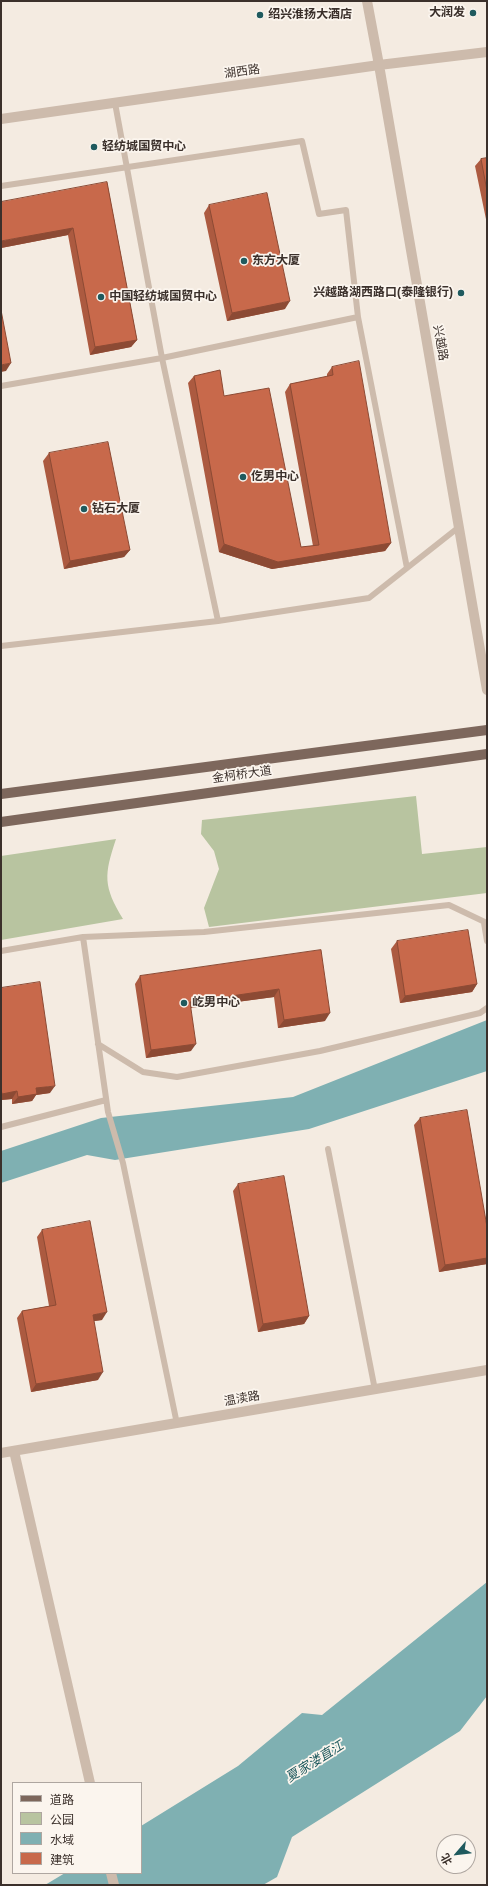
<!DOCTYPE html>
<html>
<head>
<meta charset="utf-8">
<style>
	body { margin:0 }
	#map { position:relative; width:488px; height:1886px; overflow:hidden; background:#f4ebe1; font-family:Helvetica,"Noto Sans SC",sans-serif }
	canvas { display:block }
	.frame { position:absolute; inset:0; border:2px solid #3b302b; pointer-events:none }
	.legend { position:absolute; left:12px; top:1782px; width:130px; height:92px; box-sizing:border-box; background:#fbf5ee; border:1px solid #aea6a0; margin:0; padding:5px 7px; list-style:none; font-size:12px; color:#3b302b }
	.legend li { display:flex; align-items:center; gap:8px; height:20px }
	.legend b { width:20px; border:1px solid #aea6a0 }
	.north { position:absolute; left:436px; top:1834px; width:40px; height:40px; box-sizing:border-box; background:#fbf5ee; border:1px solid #aea6a0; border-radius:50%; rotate:242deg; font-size:11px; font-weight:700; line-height:16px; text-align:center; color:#3b302b }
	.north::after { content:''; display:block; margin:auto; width:14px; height:18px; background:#1f5a5e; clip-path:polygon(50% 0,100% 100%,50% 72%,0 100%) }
</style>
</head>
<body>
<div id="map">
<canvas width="488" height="1886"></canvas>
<div class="frame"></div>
<ul class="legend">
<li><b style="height:5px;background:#7d675c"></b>道路</li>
<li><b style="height:11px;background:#b8c4a0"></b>公园</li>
<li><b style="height:11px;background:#7fb0b2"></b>水域</li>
<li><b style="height:11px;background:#c8694b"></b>建筑</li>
</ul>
<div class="north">北</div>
</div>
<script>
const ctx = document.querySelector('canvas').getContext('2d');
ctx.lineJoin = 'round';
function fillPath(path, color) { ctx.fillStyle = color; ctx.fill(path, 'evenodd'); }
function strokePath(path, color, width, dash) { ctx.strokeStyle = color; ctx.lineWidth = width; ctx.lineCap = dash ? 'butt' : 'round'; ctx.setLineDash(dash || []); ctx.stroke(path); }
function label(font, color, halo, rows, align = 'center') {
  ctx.font = font + ' Helvetica,"Noto Sans SC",sans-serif'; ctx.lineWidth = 3.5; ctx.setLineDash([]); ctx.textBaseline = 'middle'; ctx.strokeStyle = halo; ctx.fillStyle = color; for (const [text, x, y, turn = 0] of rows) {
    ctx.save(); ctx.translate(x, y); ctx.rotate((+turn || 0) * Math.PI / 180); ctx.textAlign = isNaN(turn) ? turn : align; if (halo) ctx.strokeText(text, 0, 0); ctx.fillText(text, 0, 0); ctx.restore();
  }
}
const green = new Path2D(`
	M416,796L422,854L487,847V893L209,927L204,908L219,869L214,851L201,834L202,820Z
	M116,839C104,875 103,886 123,919L1,940V856Z`);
const water = new Path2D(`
	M487,1020V1071L309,1129L115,1160L87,1155L1,1183V1151L101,1118L293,1097Z
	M487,1582V1696L460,1731L292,1837L277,1877L263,1885H45L65,1873H141V1826L238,1766L302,1713L322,1715Z`);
const service = new Path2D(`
	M115,103L162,358L218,621
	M1,186L302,141L319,214L346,210L358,317L407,568
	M1,386L162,358L358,317
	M1,646L218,621L369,598L459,527
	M484,923L487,941
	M83,937L108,1112L123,1163L177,1424
	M1,951L83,937L204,932L449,905L487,923
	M98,1044L143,1072L177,1077L320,1051L480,1013L487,1008
	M1,1127L106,1100
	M328,1149L375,1390`);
const minor = new Path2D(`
	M14,1451L90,1783
	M1,1453L487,1370
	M111,1873L114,1885`);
const tertiary = new Path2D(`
	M367,1L379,65L487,690
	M1,119L379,65L487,52`);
const primary = new Path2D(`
	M1,794L487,730
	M1,822L487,754`);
const wall = new Path2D(`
	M487,158V224L475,166L481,159Z
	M107,182L137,340L131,347L90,355L68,235L1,248Z
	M209,205L285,309L227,321L204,213Z
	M332,367L391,543L385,551L272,569L219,552L188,383L194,376L224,396L301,547L313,546L285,392L290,384L327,377V374Z
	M49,453L130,550L124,557L64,569L43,461Z
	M397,941L477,984L472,992L400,1003L391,949Z
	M321,950L325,1021L278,1028L274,997L191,1008V1051L146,1058L135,984L140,976Z
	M1,988L50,1093L36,1095L32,1101L12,1104V1099L1,1100Z
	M420,1118L487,1227V1264L439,1272L414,1125Z
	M238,1184L309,1316L304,1324L258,1332L233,1191Z
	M42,1230L102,1320L94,1321L98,1380L31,1392L17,1318L22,1311L49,1306L37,1237Z`);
const shadedWall = new Path2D(`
	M73,228L68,235L1,248V241Z
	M290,301L285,309L227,321L232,313Z
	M137,340L131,347L90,355L95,347Z
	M11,363L6,371L1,372V365Z
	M391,543L385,551L272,569L219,552L224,544L278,562Z
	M130,550L124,557L64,569L70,561Z
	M477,984L472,992L400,1003L405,996Z
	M279,989L274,997L185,1009L190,1002Z
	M330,1013L325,1021L278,1028L284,1020Z
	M196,1044L191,1051L146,1058L151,1050Z
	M55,1086L50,1093L36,1095L32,1101L12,1104L18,1097L36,1088Z
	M17,1091L12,1099L1,1100V1094H2Z
	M487,1258V1264L439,1272L445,1265Z
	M107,1312L102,1320L87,1322L93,1315Z
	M309,1316L304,1324L258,1332L263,1324Z
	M103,1372L98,1380L31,1392L36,1384Z`);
const building = new Path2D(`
	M487,158V191L481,159Z
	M107,182L137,340L95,347L73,228L1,241V202Z
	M267,193L290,301L232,313L209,205Z
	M1,310L11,363L1,365Z
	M359,361L391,543L278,562L224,544L194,376L220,370L224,396L269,388L301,547L319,545L290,384L333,375L332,367Z
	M108,442L130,550L70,561L49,453Z
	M468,930L477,984L405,996L397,941Z
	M321,950L330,1013L284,1020L279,989L190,1002L196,1044L151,1050L140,976Z
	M40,982L55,1086L36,1088L37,1094L18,1097L17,1091L2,1094L1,1089V988Z
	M467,1110L487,1227V1258L445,1265L420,1118Z
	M284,1176L309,1316L263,1324L238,1184Z
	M90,1221L107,1312L93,1315L103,1372L36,1384L22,1311L56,1305L42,1230Z`);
const markers = [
	[473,13,4,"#1f5a5e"],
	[260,15,4,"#1f5a5e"],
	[94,147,4,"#1f5a5e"],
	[244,261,4,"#1f5a5e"],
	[461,293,4,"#1f5a5e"],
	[101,297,4,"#1f5a5e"],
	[243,477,4,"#1f5a5e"],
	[84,509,4,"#1f5a5e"],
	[184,1003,4,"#1f5a5e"]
];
const poiNames = [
	["大润发",465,13,"right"],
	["绍兴淮扬大酒店",268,15],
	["轻纺城国贸中心",102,147],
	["东方大厦",252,261],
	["兴越路湖西路口(泰隆银行)",453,293,"right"],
	["中国轻纺城国贸中心",109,297],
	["仡男中心",251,477],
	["钻石大厦",92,509],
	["屹男中心",192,1003]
];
const streetNames = [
	["湖西路",242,72,-8],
	["兴越路",440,343,80],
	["金柯桥大道",242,775,-8],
	["温渎路",242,1399,-10]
];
const waterNames = [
	["夏家溇直江",315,1762,-32]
];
fillPath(green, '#b8c4a0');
fillPath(water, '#7fb0b2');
strokePath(service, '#cdbbac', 6);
strokePath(minor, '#cdbbac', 10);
strokePath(tertiary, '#cdbbac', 10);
strokePath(primary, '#7d675c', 10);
fillPath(wall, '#ac5a40');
fillPath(shadedWall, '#8c4a34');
fillPath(building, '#c8694b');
strokePath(building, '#8c4a34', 1);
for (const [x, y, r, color] of markers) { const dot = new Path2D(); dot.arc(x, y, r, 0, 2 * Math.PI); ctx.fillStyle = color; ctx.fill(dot); strokePath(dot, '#fbf5ee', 1.5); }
label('bold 12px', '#3b302b', '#fbf5ee', poiNames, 'left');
label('12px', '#3b302b', '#fbf5ee', streetNames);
label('italic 13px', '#1f5a5e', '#fbf5ee', waterNames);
</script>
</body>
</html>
